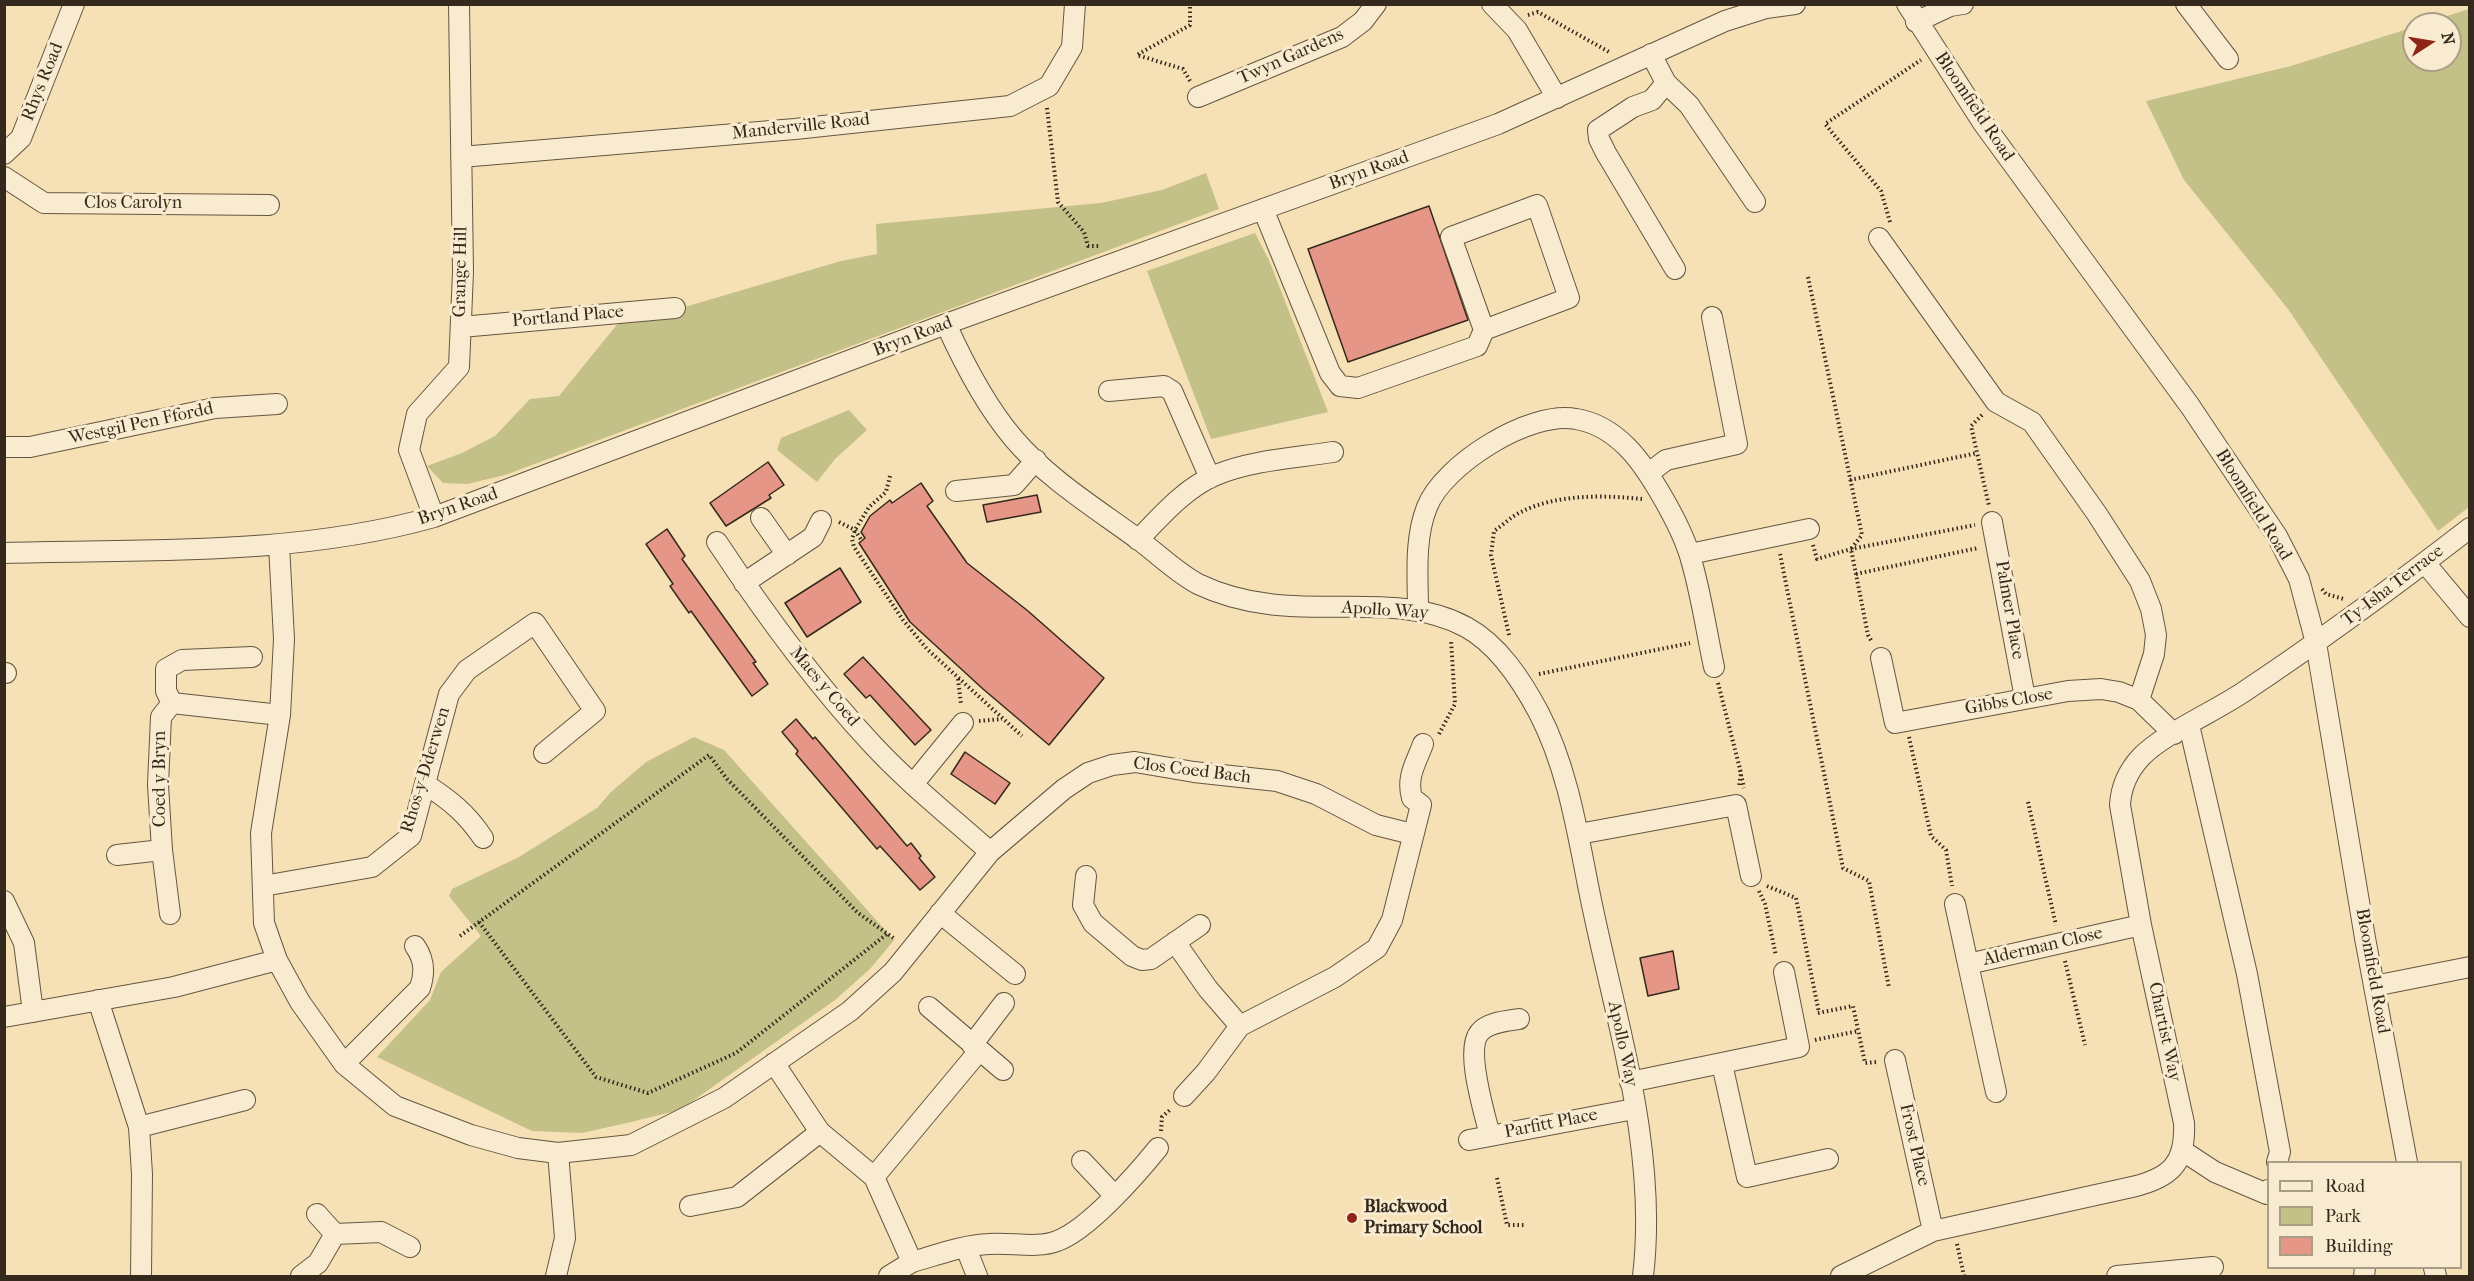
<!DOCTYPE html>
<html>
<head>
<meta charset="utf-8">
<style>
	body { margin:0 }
	#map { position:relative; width:2474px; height:1281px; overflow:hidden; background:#f6e0b5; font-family:"IM FELL French Canon",serif }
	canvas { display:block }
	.frame { position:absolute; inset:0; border:6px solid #34291c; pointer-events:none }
	.legend { position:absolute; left:2267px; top:1161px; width:195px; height:108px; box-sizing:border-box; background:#f9ebcf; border:2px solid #aa9d87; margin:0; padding:8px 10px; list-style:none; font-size:18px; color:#34291c }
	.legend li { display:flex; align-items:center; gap:12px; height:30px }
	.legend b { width:30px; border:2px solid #aa9d87 }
	.north { position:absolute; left:2402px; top:12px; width:60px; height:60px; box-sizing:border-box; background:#f9ebcf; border:2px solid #aa9d87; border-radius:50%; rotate:78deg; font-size:16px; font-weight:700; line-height:24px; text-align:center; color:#34291c }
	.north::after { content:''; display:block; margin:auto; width:21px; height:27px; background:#8f2418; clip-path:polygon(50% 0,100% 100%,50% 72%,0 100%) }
</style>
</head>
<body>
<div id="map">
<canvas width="2474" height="1281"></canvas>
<div class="frame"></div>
<ul class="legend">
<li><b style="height:8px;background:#f9ebcf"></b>Road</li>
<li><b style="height:16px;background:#c3c088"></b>Park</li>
<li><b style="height:16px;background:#e69686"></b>Building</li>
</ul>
<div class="north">N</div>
</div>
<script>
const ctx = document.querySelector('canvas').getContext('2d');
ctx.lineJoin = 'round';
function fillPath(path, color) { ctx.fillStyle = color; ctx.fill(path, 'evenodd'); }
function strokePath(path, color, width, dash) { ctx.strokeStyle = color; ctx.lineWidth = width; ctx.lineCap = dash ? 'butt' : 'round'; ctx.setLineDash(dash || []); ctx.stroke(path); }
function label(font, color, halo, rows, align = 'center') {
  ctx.font = font + ' "IM FELL French Canon",serif'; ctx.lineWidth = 6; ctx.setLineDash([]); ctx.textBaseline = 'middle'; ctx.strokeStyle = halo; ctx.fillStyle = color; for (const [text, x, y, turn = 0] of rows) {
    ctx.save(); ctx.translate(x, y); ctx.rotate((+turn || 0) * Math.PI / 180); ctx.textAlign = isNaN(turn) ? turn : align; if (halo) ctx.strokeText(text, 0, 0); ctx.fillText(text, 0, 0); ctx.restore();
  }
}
const green = new Path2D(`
	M2469,9V507L2438,531L2288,309L2184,180L2146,101L2291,66L2414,27V60H2450V24H2422Z
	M1206,173L1219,209L505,475L467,484L443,483L427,466L462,453L495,436L530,399L559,396L624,316L661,314L841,261L877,254L876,224L1101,203L1162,190Z
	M1255,233L1269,260L1328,412L1211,439L1147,271Z
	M849,410L867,430L835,459L817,482L777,450L781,438Z
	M694,737L724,750L894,940L870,969L835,1000L680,1110L631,1122L582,1133L532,1131L377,1057L430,1000L441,972L481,936L449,896L452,889L519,857L597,808L611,792L646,762Z`);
const building = new Path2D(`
	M1429,206L1468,320L1348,362L1308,249Z
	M768,462L784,485L769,495L771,498L726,526L710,503Z
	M921,483L933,501L927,506L967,563L1028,611L1104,678L1049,745L983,689L910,622L859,543L865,538L861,532L870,516L890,500L892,503Z
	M1037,495L1041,512L987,522L983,505Z
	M667,529L685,556L682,559L756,662L753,663L768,684L752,696L691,611L689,613L670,586L673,584L646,544Z
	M840,568L861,602L807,637L785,603Z
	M863,657L931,730L915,745L870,695L866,698L844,674Z
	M796,719L813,739L815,737L907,846L911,843L921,856L919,858L935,877L920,890L880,846L877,849L796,754L798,751L782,732Z
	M965,752L1010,783L995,804L951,774Z
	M1673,951L1679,989L1648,996L1640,958Z`);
const path = new Path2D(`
	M1528,15L1538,12L1611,53
	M1190,81L1183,69L1137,55L1190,25V4
	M1047,108L1058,202L1084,232L1088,246H1100
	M1890,222L1881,191L1825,124L1921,60
	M1808,277L1862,535L1851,549L1868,635L1872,642
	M1982,415L1971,426L1989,506
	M890,476L886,492L869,507L855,530L852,539L854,547L903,620L927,649L1022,736
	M1850,480L1977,453
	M839,522L855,530L862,541
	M1813,545L1817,559L1851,549L1975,525
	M1780,554L1843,868L1869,881L1889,988
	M1856,574L1978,548
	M2322,589L2326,594L2344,599
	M1509,635L1491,555L1494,531C1503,525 1512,516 1521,512C1556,494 1604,495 1642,499
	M1539,674L1690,643
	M958,679L961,704
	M1718,683L1741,773L1739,786
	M979,721L1002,719
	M1439,734L1455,704L1451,640
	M1909,737L1931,836L1946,850L1952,886
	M1740,770L1744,788
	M2028,802L2056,925
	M1767,886L1796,898L1819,1013
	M1759,891L1765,904L1776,956
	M479,922L596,1077L648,1093L736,1053L887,934
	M460,936L709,755L727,779L858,913L895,939
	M2065,961L2085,1045
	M1818,1013L1853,1006L1865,1063L1876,1062
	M1815,1040L1858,1031
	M1161,1131L1162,1117L1171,1109
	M1497,1178L1507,1225H1525
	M1957,1244L1964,1276`);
const minor = new Path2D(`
	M1492,4L1517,30L1557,98
	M1907,4L1983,123L2190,406L2277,536L2299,579L2316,643L2365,938L2407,1162
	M2186,4L2228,59
	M1916,22L1950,6L1963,4
	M1651,54L1666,83L1689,105L1755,202
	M1666,83L1652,100L1633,107L1598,130L1599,139L1606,153L1675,269
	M1198,97L1342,37L1363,21L1376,4
	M4,154L21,138L74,4
	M461,157L795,129L1010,106L1049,86L1072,47L1075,4
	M4,177L44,203L269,205
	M1263,209L1330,373L1340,386L1358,388L1477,346L1484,330L1451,237L1537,205L1569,298L1484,330
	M1879,238L1996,402L2032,422L2097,514L2140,581L2151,609L2156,635L2154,654L2139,700
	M946,324C964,364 985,405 1014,439C1048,479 1097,509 1139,540C1158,554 1177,573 1198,584C1221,595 1244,601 1269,604C1333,613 1407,595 1466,627C1499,645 1522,681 1539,713C1569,771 1578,837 1591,900C1616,1022 1658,1150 1643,1276
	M461,327L675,308
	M1109,391L1164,386L1172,391L1210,478
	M4,447H30L215,408L277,404
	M1649,473L1666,460L1737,444L1712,317
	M956,491L1014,485L1036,460
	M434,517L409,450L417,414L459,367L463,272L459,4
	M761,518L787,555
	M1992,522L2025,698
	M1138,540C1160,517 1186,487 1216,475C1252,460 1295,458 1333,452
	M717,542C764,613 814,682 872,744C908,783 951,817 990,852
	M279,545L284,639L280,715L261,833L264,923L277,960L300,1002L344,1064L395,1106L471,1135L518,1148L558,1153L631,1145L724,1098L850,1011L893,972L990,852L1064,789L1088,773L1112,765L1135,762L1194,772L1277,781L1316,794L1376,825L1412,834
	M4,553C148,549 295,556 434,517L946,324L1498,124L1725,21L1766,8L1795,4
	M1690,554L1809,529
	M2425,563L2470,617
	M744,583L813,537L821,521
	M1418,611C1418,578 1414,539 1427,507C1443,465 1530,410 1576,419C1595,422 1613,433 1627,447C1649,469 1681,526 1690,556C1701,592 1706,630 1714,667
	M1881,658L1895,723L2068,691L2101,689L2119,692L2139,700L2174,734
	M4,673H6
	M172,703L166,691V669L182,660L252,657
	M2189,725L2247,974L2280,1152L2277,1162
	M914,783L963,723
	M425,784C450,800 467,814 483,838
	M1579,834L1736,805L1751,876
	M162,850L170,914
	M117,855L162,850L158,785L161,717L172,703L280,715
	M1086,876L1083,905L1093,923L1132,956L1142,960L1151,959L1200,925
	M263,886L372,867L411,836L449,694L467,670L535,623L595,711L544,753
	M4,901L24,943L33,1012
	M1955,904L1968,964
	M940,913L1015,974
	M1175,942L1208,989L1240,1026
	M2374,986L2470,967
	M98,1000L139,1127L142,1174L141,1276
	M929,1007L1003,1070
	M4,1017L174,987L277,960
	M972,1045L1004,1003
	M1895,1060L1933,1231
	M774,1063L820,1132L874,1177L912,1262C937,1255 963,1245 989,1244C1011,1242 1037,1249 1057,1241C1088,1230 1137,1174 1158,1148
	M344,1064L420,988C425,973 425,960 415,946
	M1722,1064L1747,1177L1828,1159
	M1630,1082L1799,1047L1784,972
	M1996,1092L1968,964L2141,925
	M1184,1096L1206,1072L1240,1026L1335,977L1377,948L1392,920L1421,805L1412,798C1406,777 1416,763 1423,744
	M139,1127L245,1100
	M1490,1136C1485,1114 1464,1049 1480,1032C1489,1022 1507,1021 1519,1019
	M1469,1140L1634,1109
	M2183,1151L2215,1172L2267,1194L2268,1190
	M1082,1161L1115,1196
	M874,1177L979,1051
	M690,1206L737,1197L820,1132
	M335,1234L381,1232L410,1247
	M966,1248L977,1276
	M2434,1268L2436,1276
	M301,1276L318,1263L335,1234L317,1214
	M556,1276L565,1238L558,1153
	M889,1276L912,1262
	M1841,1276L1933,1231L2132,1187C2170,1178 2186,1164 2184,1123L2141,925L2120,805C2121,786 2128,771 2141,757C2163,734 2216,711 2245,691C2322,640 2396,585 2470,528
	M2117,1276L2213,1267
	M2364,1276L2365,1268`);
const markers = [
	[1352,1218,6,"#8f2418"]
];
const streetNames = [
	["Twyn Gardens",1291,57,-24],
	["Rhys Road",43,82,-68],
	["Bloomfield Road",1974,107,56],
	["Manderville Road",801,127,-6],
	["Bryn Road",1369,171,-20],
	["Clos Carolyn",133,204],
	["Grange Hill",461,272,-89],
	["Portland Place",568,317,-5],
	["Bryn Road",913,337,-21],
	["Westgil Pen Ffordd",141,424,-12],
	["Bloomfield Road",2253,505,58],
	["Bryn Road",458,507,-19],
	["Ty-Isha Terrace",2393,586,-37],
	["Palmer Place",2009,610,80],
	["Apollo Way",1385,611,4],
	["Maes y Coed",824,687,50],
	["Gibbs Close",2009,702,-10],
	["Rhos-y-Dderwen",426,770,-73],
	["Clos Coed Bach",1192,771,7],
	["Coed y Bryn",161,779,-90],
	["Alderman Close",2043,947,-13],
	["Bloomfield Road",2372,971,80],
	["Chartist Way",2164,1032,78],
	["Apollo Way",1622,1044,78],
	["Parfitt Place",1551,1124,-11],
	["Frost Place",1914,1145,77]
];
const poiNames = [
	["Blackwood",1364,1208],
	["Primary School",1364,1229]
];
fillPath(green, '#c3c088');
fillPath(building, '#e69686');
strokePath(building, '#34291c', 1.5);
strokePath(minor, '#645742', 22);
strokePath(path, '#34291c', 4, [1.5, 3]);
strokePath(minor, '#f9ebcf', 20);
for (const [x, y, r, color] of markers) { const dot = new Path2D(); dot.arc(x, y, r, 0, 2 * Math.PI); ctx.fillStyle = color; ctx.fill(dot); strokePath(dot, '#f9ebcf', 2); }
label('18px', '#34291c', '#f9ebcf', streetNames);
label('bold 18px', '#34291c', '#f9ebcf', poiNames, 'left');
</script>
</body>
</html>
